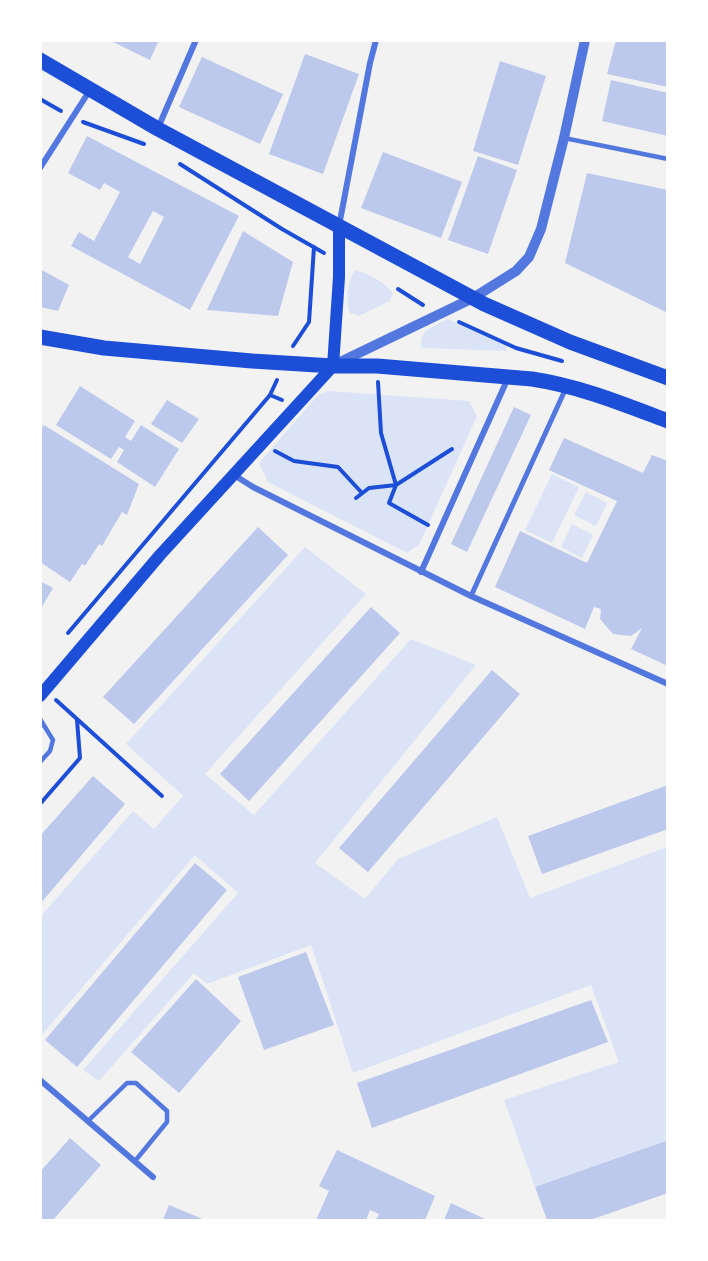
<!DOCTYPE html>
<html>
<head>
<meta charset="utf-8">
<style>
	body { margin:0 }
	#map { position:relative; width:708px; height:1261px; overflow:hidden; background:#f2f2f2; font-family:Helvetica,sans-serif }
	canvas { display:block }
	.frame { position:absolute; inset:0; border:42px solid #fff; pointer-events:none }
</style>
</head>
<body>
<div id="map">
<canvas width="708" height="1261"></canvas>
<div class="frame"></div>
</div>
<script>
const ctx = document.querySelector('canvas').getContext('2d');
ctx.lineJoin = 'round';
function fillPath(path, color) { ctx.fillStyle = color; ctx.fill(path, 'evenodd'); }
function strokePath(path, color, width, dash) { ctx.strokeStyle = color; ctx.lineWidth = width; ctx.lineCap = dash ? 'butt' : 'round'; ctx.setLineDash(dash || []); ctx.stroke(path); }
const green = new Path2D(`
	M355,270C368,273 387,283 393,294L390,301L359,316L350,313C346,301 347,281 355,270Z
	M447,319L507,345L506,351L422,348C416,332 435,326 447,319Z
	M328,391L469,401L477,416L419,545L407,553L268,482L259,463L318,395Z
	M552,474L579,487L552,543L525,530Z
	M586,492L607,503L596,526L574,515Z
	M572,524L593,535L582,558L561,547Z
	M305,547L366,594L205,774L254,815L411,639L476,665L315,863L365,899L398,859L497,817L530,898L667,847V1140L535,1187L504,1100L619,1062L591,985L353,1073L311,945L207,984L194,973L99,1081L83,1070L238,893L195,855L42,1035L41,1034V916L133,811L154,829L183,796L126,744Z`);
const building = new Path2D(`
	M109,40H159L150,60Z
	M616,40H668V87L607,74Z
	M305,54L359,74L323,174L269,154Z
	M202,57L283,94L260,144L179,107Z
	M500,61L546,76L518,165L473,151Z
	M611,80L668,93V136L602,121Z
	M87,136L239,216L190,310L71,246L79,232L94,241L120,192L104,183L100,190L68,173ZM153,211L164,217L140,264L128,257Z
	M383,152L462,182L441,238L361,208Z
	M478,156L517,170L488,254L448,240Z
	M587,173L668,190V313L565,263Z
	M243,231L293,262L278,316L207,310Z
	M40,269L69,285L58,311L40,307Z
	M80,386L135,421L125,437L131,441L141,425L179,449L155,487L117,462L124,450L119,447L111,459L56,425Z
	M167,400L199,419L182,443L151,424Z
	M514,407L531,415L467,552L451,544Z
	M44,425L139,484L127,515L122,512L102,546L99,544L85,566L82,564L70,582L40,562V430Z
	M564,438L643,473L652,455L668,461V666L631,649L642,628L631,636L613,634L600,619L601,609L594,607L585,629L495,587L520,531L587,563L617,501L549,470Z
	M258,527L288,555L134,724L103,697Z
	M40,581L53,588L40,610Z
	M371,607L400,633L249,801L220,774Z
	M492,670L520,694L368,872L339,848Z
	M93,776L125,804L40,904V836Z
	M668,785V829L542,874L528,836Z
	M195,863L227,890L77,1067L45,1040Z
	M306,952L334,1025L264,1050L238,977Z
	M196,979L241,1021L179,1093L131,1052Z
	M591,1000L608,1042L372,1128L357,1083Z
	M70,1138L101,1165L53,1220H40V1172Z
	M668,1140V1193L590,1220H547L535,1187Z
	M337,1150L435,1196L425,1220H376L379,1214L370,1210L366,1220H316L329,1191L319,1186Z
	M451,1203L487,1220H444Z
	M169,1205L205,1220H163Z`);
const path = new Path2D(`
	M40,99L61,111
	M83,122L144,144
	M180,164L282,229L324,253
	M398,289L423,305
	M459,322L516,348L562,361
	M293,346L309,322L314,247
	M378,382L381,433L396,485L389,503L428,525
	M270,395L277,380
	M275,451L294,461L338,467L362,493
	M356,498L369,488L396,485L452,449
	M68,633L270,395L282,400
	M56,700L162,796
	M40,804L80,758L77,720`);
const service = new Path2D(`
	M564,138L668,159
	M40,719L53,740L50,751L40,762
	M88,1121L127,1083H136L167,1111V1122L135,1161`);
const pedestrian = new Path2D(`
	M471,596L566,388`);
const minor = new Path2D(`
	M158,128L196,40
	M40,168L90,90
	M339,226L370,63L376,40
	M234,475L253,487L471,596L668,684
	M421,572L508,378
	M40,1080L153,1177`);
const tertiary = new Path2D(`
	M336,364L473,298L516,271L529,257L541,229L564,138L585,40`);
const secondary = new Path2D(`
	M40,696L160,555L333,366L339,277V227`);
const primary = new Path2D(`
	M40,60L158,129L484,304L570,342L668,378
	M40,337L104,348L252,361L333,366H377L532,379C579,386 623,404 668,421`);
fillPath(green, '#dbe4f7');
fillPath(building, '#bdc9ec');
strokePath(path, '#1d4ed8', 4);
strokePath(service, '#5277de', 4.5);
strokePath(pedestrian, '#5277de', 5);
strokePath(minor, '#5277de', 6);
strokePath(tertiary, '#5277de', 10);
strokePath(secondary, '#1d4ed8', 12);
strokePath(primary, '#1d4ed8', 15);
</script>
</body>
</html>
